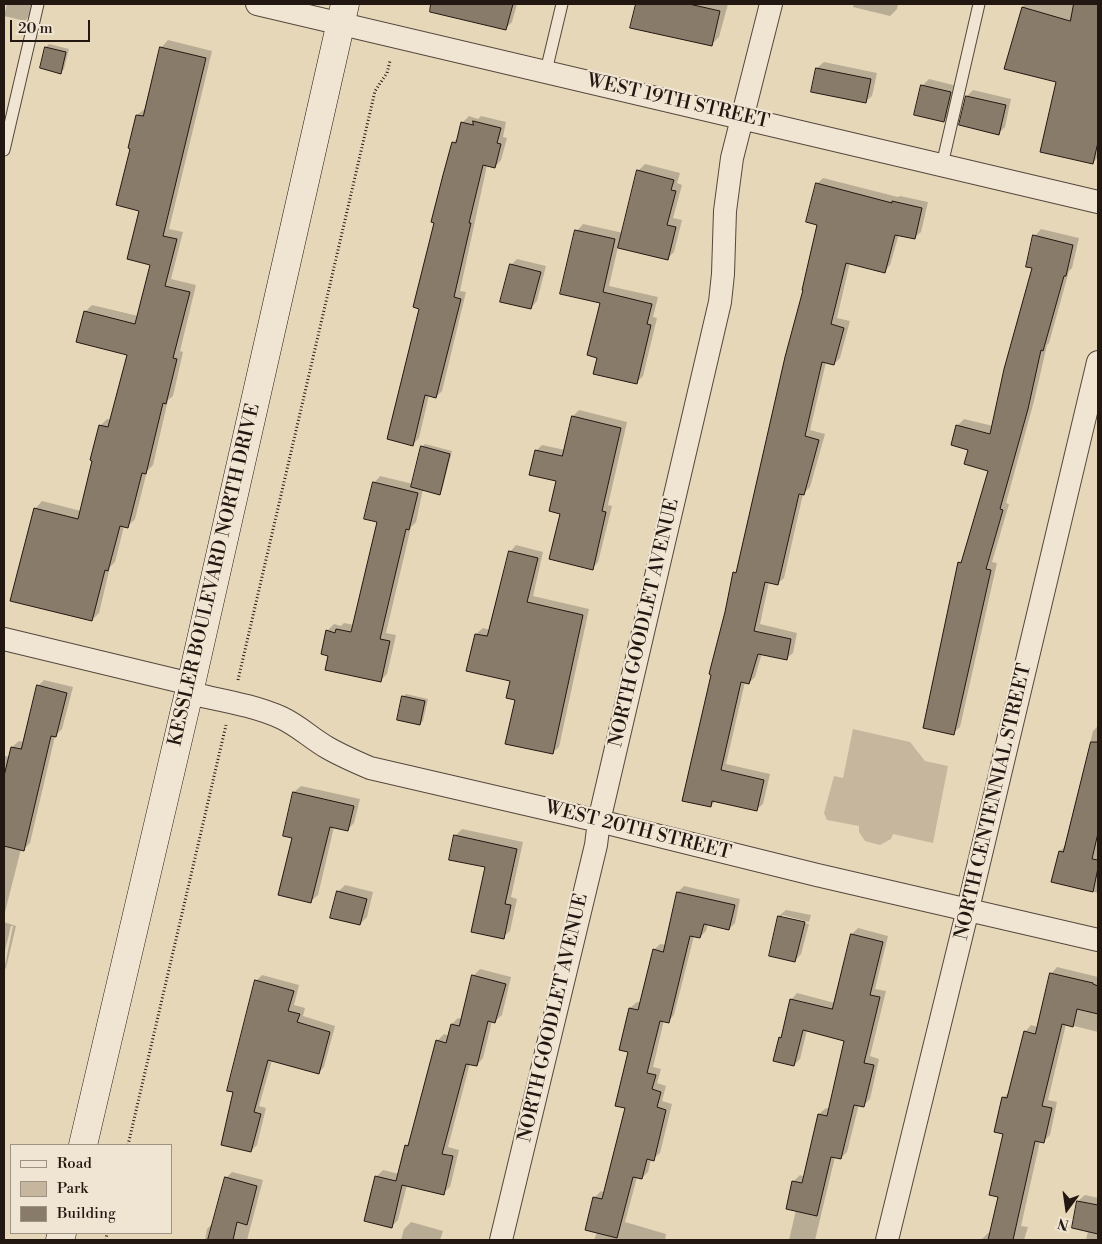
<!DOCTYPE html>
<html>
<head>
<meta charset="utf-8">
<style>
	body { margin:0 }
	#map { position:relative; width:1102px; height:1244px; overflow:hidden; background:#e7d7b9; font-family:"Libre Bodoni",serif }
	canvas { display:block }
	.frame { position:absolute; inset:0; border:5px solid #231712; pointer-events:none }
	.legend { position:absolute; left:10px; top:1144px; width:162px; height:90px; box-sizing:border-box; background:#efe5d2; border:1px solid #9d9385; margin:0; padding:6px 9px; list-style:none; font-size:15px; color:#231712 }
	.legend li { display:flex; align-items:center; gap:10px; height:25px }
	.legend b { width:25px; border:1px solid #9d9385 }
	.north { position:absolute; left:1042px; top:1184px; width:50px; height:50px; -webkit-text-stroke:4px #efe5d2; paint-order:stroke; rotate:194deg; font-size:14px; font-weight:700; line-height:20px; text-align:center; color:#231712 }
	.north::after { content:''; display:block; margin:auto; width:18px; height:22px; background:#231712; clip-path:polygon(50% 0,100% 100%,50% 72%,0 100%) }
	.scale { position:absolute; left:10px; top:20px; width:80px; height:22px; box-sizing:border-box; border:2px solid #231712; border-top:0; padding-left:6px; font-size:15px; line-height:18px; white-space:nowrap; color:#231712; -webkit-text-stroke:4px #efe5d2; paint-order:stroke }
</style>
</head>
<body>
<div id="map">
<canvas width="1102" height="1244"></canvas>
<div class="frame"></div>
<ul class="legend">
<li><b style="height:6px;background:#efe5d2"></b>Road</li>
<li><b style="height:14px;background:#c6b69d"></b>Park</li>
<li><b style="height:14px;background:#897b69"></b>Building</li>
</ul>
<div class="north">N</div>
<div class="scale">20 m</div>
</div>
<script>
const ctx = document.querySelector('canvas').getContext('2d');
ctx.lineJoin = 'round';
function fillPath(path, color) { ctx.fillStyle = color; ctx.fill(path, 'evenodd'); }
function strokePath(path, color, width, dash) { ctx.strokeStyle = color; ctx.lineWidth = width; ctx.lineCap = dash ? 'butt' : 'round'; ctx.setLineDash(dash || []); ctx.stroke(path); }
function label(font, color, halo, rows, align = 'center') {
  ctx.font = font + ' "Libre Bodoni",serif'; ctx.lineWidth = 4.5; ctx.setLineDash([]); ctx.textBaseline = 'middle'; ctx.strokeStyle = halo; ctx.fillStyle = color; for (const [text, x, y, turn = 0] of rows) {
    ctx.save(); ctx.translate(x, y); ctx.rotate((+turn || 0) * Math.PI / 180); ctx.textAlign = isNaN(turn) ? turn : align; if (halo) ctx.strokeText(text, 0, 0); ctx.fillText(text, 0, 0); ctx.restore();
  }
}
const green = new Path2D(`
	M853,729L910,742L925,761L948,766L933,843L893,834L891,839L880,845L865,841L859,832V826L827,820L824,813L834,776L843,778Z`);
const shadow = new Path2D(`
	M7,4H34L31,14L25,21L4,16Z
	M461,4H517L512,22L505,29L460,8Z
	M637,4H728L719,37L711,45L632,27Z
	M854,4H898L897,9L890,16L853,7Z
	M1024,4H1098V157L1093,163L1057,81L1006,68Z
	M168,40L212,51L169,229L183,232L171,279L196,285L180,351L183,352L173,396L168,400L153,465L147,471L135,519L128,526H124L115,562L110,567L99,613L92,620L35,509L42,501L81,511L100,426L107,419L112,420L128,354L85,312L92,305L138,316L151,264L140,210L131,148L137,115L146,108L161,48Z
	M49,44L69,49L64,69L61,72L41,67L46,47Z
	M824,62L877,73L872,96L865,102L813,91L817,68Z
	M929,79L957,86L950,114L944,120L922,86Z
	M973,90L1011,99L1005,127L998,134L967,96Z
	M469,116L478,119L481,116L506,122L503,137L507,138L501,160L495,167L487,165L460,291L466,292L442,391L436,397L429,395L419,438L413,444L421,308L453,143L459,136L462,123Z
	M645,164L680,173L677,183L682,185L673,218L682,220L674,252L667,259L618,247L609,286L658,297L653,317L657,318L643,376L636,383L599,357L601,302L577,231L583,224L623,233L638,171Z
	M823,178L898,197L900,196L928,202L921,232L914,238L899,234L890,265L884,272L850,262L837,318L850,321L840,358L834,364L826,362L810,430L825,434L810,487L803,494L784,578L777,584L769,582L760,624L797,633L793,653L786,659L762,653L755,677L749,683L745,682L726,764L770,774L763,804L756,810L716,800L711,806L726,612L734,573L738,569L805,289L818,224L817,184Z
	M1041,229L1079,238L1072,268L1069,271L1049,343L1047,345L1034,401L1006,503L1009,504L992,562L997,563L960,727L953,733L959,563L965,557L990,470L969,449L952,445L958,425L964,419L993,426L1033,267L1035,236Z
	M517,259L546,266L537,301L531,308L511,265Z
	M579,410L627,422L608,505L612,506L598,562L592,569L561,513L558,481L536,451L542,445L565,450L573,416Z
	M425,444L452,451L442,490L439,493L423,489L416,522L411,527L386,633L396,635L387,674L380,681L329,655L327,631L334,624L341,626L344,623L354,625L378,521L374,483L380,476L413,484L422,447Z
	M516,545L543,552L533,596L589,609L559,747L552,753L517,699L511,680L476,634L483,628L490,630L510,552Z
	M44,680L73,687L62,729L55,736L30,843L24,849H21L4,916V756L10,757L12,747L19,741L24,742L38,686Z
	M406,694L428,699L423,721L420,724L403,697Z
	M1098,721L1097,852L1098,893L1053,881L1060,851L1065,846L1093,731L1097,727Z
	M301,786L360,799L354,823L347,830L334,827L318,895L311,901L294,837L284,835L294,792Z
	M462,829L523,842L511,897L517,899L510,931L503,937L486,866L455,836Z
	M345,885L373,892L367,917L360,924L338,892Z
	M684,886L740,899L735,923L729,929L708,924L706,931L700,937L694,936L674,1015L668,1021L664,1020L653,1067L661,1069L657,1083L666,1086L662,1101L672,1104L660,1153L653,1159H651L648,1172L642,1178L637,1177L625,1222L666,1234L665,1240H594L597,1232L594,1198L601,1191L605,1193L627,1107L630,1051L620,1049L630,1008L637,1002L641,1003L654,950L660,944L666,945L678,892Z
	M786,910L811,915L809,922L782,915V918L809,924L801,954L795,961L770,955L779,916Z
	M4,922L16,926L6,968L4,970L13,926H11L4,955Z
	M858,928L888,936L875,989L886,991L870,1056L879,1059L870,1099L863,1106L859,1104L847,1152L841,1158L835,1157L815,1240H789L796,1210L793,1182L800,1175L805,1177L819,1114L826,1108L830,1109L846,1040L807,1030L800,1059L794,1065L780,1038L783,1035L791,1000L797,993L835,1003L852,934Z
	M1057,967L1098,977V1032L1066,1024L1048,1100L1057,1102L1050,1135L1043,1142L1040,1141L1021,1226L1028,1227L1024,1240H981L988,1233H991L1000,1196L1004,1133L1003,1098L1009,1092L1025,1032L1031,1025L1038,1027L1051,974Z
	M480,969L511,977L502,1015L495,1021H492L483,1058L477,1065L470,1063L448,1147L459,1150L450,1187L443,1193L407,1185L398,1220L391,1227L376,1177L383,1170L399,1174L406,1146L410,1141L437,1041L444,1034L449,1036L452,1024L458,1018L462,1019L473,976Z
	M262,975L299,985L294,1005L305,1008L303,1016L335,1026L324,1067L318,1073L272,1060L259,1106L266,1108L257,1145L251,1151L235,1092L256,981Z
	M232,1172L263,1180L247,1240H205L207,1229L213,1223L226,1178Z
	M1085,1195L1098,1198V1240H1086L1088,1231L1073,1227L1078,1201Z
	M411,1222L443,1231L440,1240H401L404,1229Z`);
const building = new Path2D(`
	M431,4H513L506,30L430,12Z
	M636,4H689L720,11L712,46L630,28Z
	M1074,4H1098V142L1093,164L1040,152L1056,82L1004,69L1022,7L1070,21Z
	M45,47L66,52L61,74L40,68Z
	M160,47L206,58L163,236L177,239L165,286L190,292L173,358L177,359L166,404L163,403L146,474L142,473L128,528L120,526L108,571L105,570L92,621L10,601L34,508L78,519L92,461L90,460L99,425L108,427L127,355L76,342L84,311L135,324L150,265L127,259L139,211L116,205L130,149L128,148L136,115L143,116Z
	M816,68L871,79L866,103L811,92Z
	M921,85L951,92L944,122L914,115Z
	M966,96L1006,105L999,135L959,125Z
	M473,121L501,128L497,143L501,144L495,168L483,165L469,223H471L454,297L461,299L436,398L425,395L413,446L387,439L419,309L413,307L434,223L431,222L443,175L452,142L456,143L461,122L473,125Z
	M637,170L674,180L671,190L676,191L667,225L676,227L668,260L618,248Z
	M816,183L892,203V201L922,208L915,239L895,235L885,273L846,263L831,324L844,328L834,365L822,362L805,436L819,440L804,495L799,494L778,585L765,582L754,631L791,639L787,660L758,654L749,684L741,682L721,770L764,780L757,811L712,801L711,807L682,801L711,675L709,674L725,612L733,572L736,573L785,357L803,290H802L817,225L806,222Z
	M575,230L615,239L603,292L652,304L647,324L651,325L637,384L593,374L597,358L587,355L600,303L560,294Z
	M1033,235L1073,245L1066,276H1064L1043,351L1041,350L1028,409L1000,509L1003,510L986,569L991,570L954,735L923,728L958,562L961,563L988,471L964,464L968,450L951,445L956,425L990,434L1004,369L1032,268L1026,267Z
	M510,264L541,272L531,309L500,302Z
	M572,416L621,428L602,511L606,512L593,570L549,559L560,514L549,511L556,481L529,475L535,450L562,456Z
	M421,446L450,454L440,495L411,487Z
	M373,482L418,493L409,530L406,529L380,639L390,641L381,682L325,670L328,656L321,654L326,630L335,633L336,629L351,632L377,522L364,519Z
	M509,551L538,558L527,602L583,615L553,754L505,744L515,700L506,698L510,681L466,671L475,634L487,636Z
	M37,685L67,693L56,737L51,736L24,851L4,846V776L11,747L21,749Z
	M402,696L425,701L420,725L397,720Z
	M1091,742H1098V833L1092,859L1098,860V868L1093,892L1051,882L1059,851L1063,852Z
	M293,792L354,806L348,831L330,827L311,903L278,895L292,838L283,836Z
	M454,835L517,849L505,904L511,905L504,939L471,932L485,867L449,860Z
	M337,891L367,899L360,925L330,918Z
	M677,892L735,905L729,930L704,924L700,938L690,936L669,1023L660,1021L647,1073L656,1075L652,1089L661,1092L657,1107L666,1110L654,1161L647,1159L642,1179L633,1177L617,1238L585,1230L593,1197L602,1199L625,1108L615,1106L628,1052L619,1050L629,1008L638,1010L653,949L663,952Z
	M778,916L805,922L795,962L769,956Z
	M851,934L883,942L870,995L880,997L864,1063L874,1065L864,1107L854,1105L841,1159L831,1157L817,1216L786,1209L792,1181L802,1183L818,1114L827,1116L844,1041L803,1030L794,1066L773,1061L779,1037L781,1038L790,999L832,1009Z
	M1050,973L1093,983V984L1098,986V1014L1077,1009L1073,1027L1062,1024L1042,1106L1052,1108L1044,1143L1035,1141L1013,1240H988L998,1197L989,1195L1003,1134L994,1132L1002,1097L1007,1098L1024,1031L1035,1034Z
	M472,975L506,984L495,1023L488,1021L477,1066L466,1064L442,1154L453,1156L444,1195L402,1185L392,1228L364,1221L375,1176L396,1181L405,1145L408,1146L436,1040L446,1043L451,1024L459,1026Z
	M255,980L294,991L288,1011L300,1014L297,1022L330,1032L319,1074L268,1060L254,1112L261,1114L251,1152L221,1145L233,1092L227,1091Z
	M225,1177L257,1186L247,1225L237,1222L233,1240H208Z
	M1077,1201L1098,1205V1234L1072,1228Z`);
const path = new Path2D(`
	M238,680L375,91L387,73L390,61
	M128,1145L226,725
	M106,1240L107,1233`);
const service = new Path2D(`
	M546,71L562,4
	M4,150L38,4
	M942,165L979,4`);
const minor = new Path2D(`
	M257,4L1098,202
	M4,639L191,684
	M189,693C219,700 254,705 282,718C299,726 312,739 328,748C342,756 356,762 370,768L599,821L817,875L1098,940
	M501,1240L596,845L599,821L720,302L723,274L725,211L732,158L771,4
	M887,1240L968,909L1098,362`);
const secondary = new Path2D(`
	M83,1145L191,684L345,4
	M60,1240L62,1233`);
const streetNames = [
	["WEST 19TH STREET",678,102,13],
	["KESSLER BOULEVARD NORTH DRIVE",215,575,-77],
	["NORTH GOODLET AVENUE",645,623,-77],
	["NORTH CENTENNIAL STREET",994,802,-77],
	["WEST 20TH STREET",638,831,14],
	["NORTH GOODLET AVENUE",554,1018,-77]
];
fillPath(green, '#c6b69d');
fillPath(shadow, '#0003');
fillPath(building, '#897b69');
strokePath(building, '#231712', 1);
strokePath(service, '#54473c', 13);
strokePath(minor, '#54473c', 24);
strokePath(secondary, '#231712', 29);
strokePath(path, '#231712', 3, [1, 2.5]);
strokePath(service, '#efe5d2', 11);
strokePath(minor, '#efe5d2', 22);
strokePath(secondary, '#efe5d2', 28);
label('19px', '#231712', '#efe5d2', streetNames);
</script>
</body>
</html>
